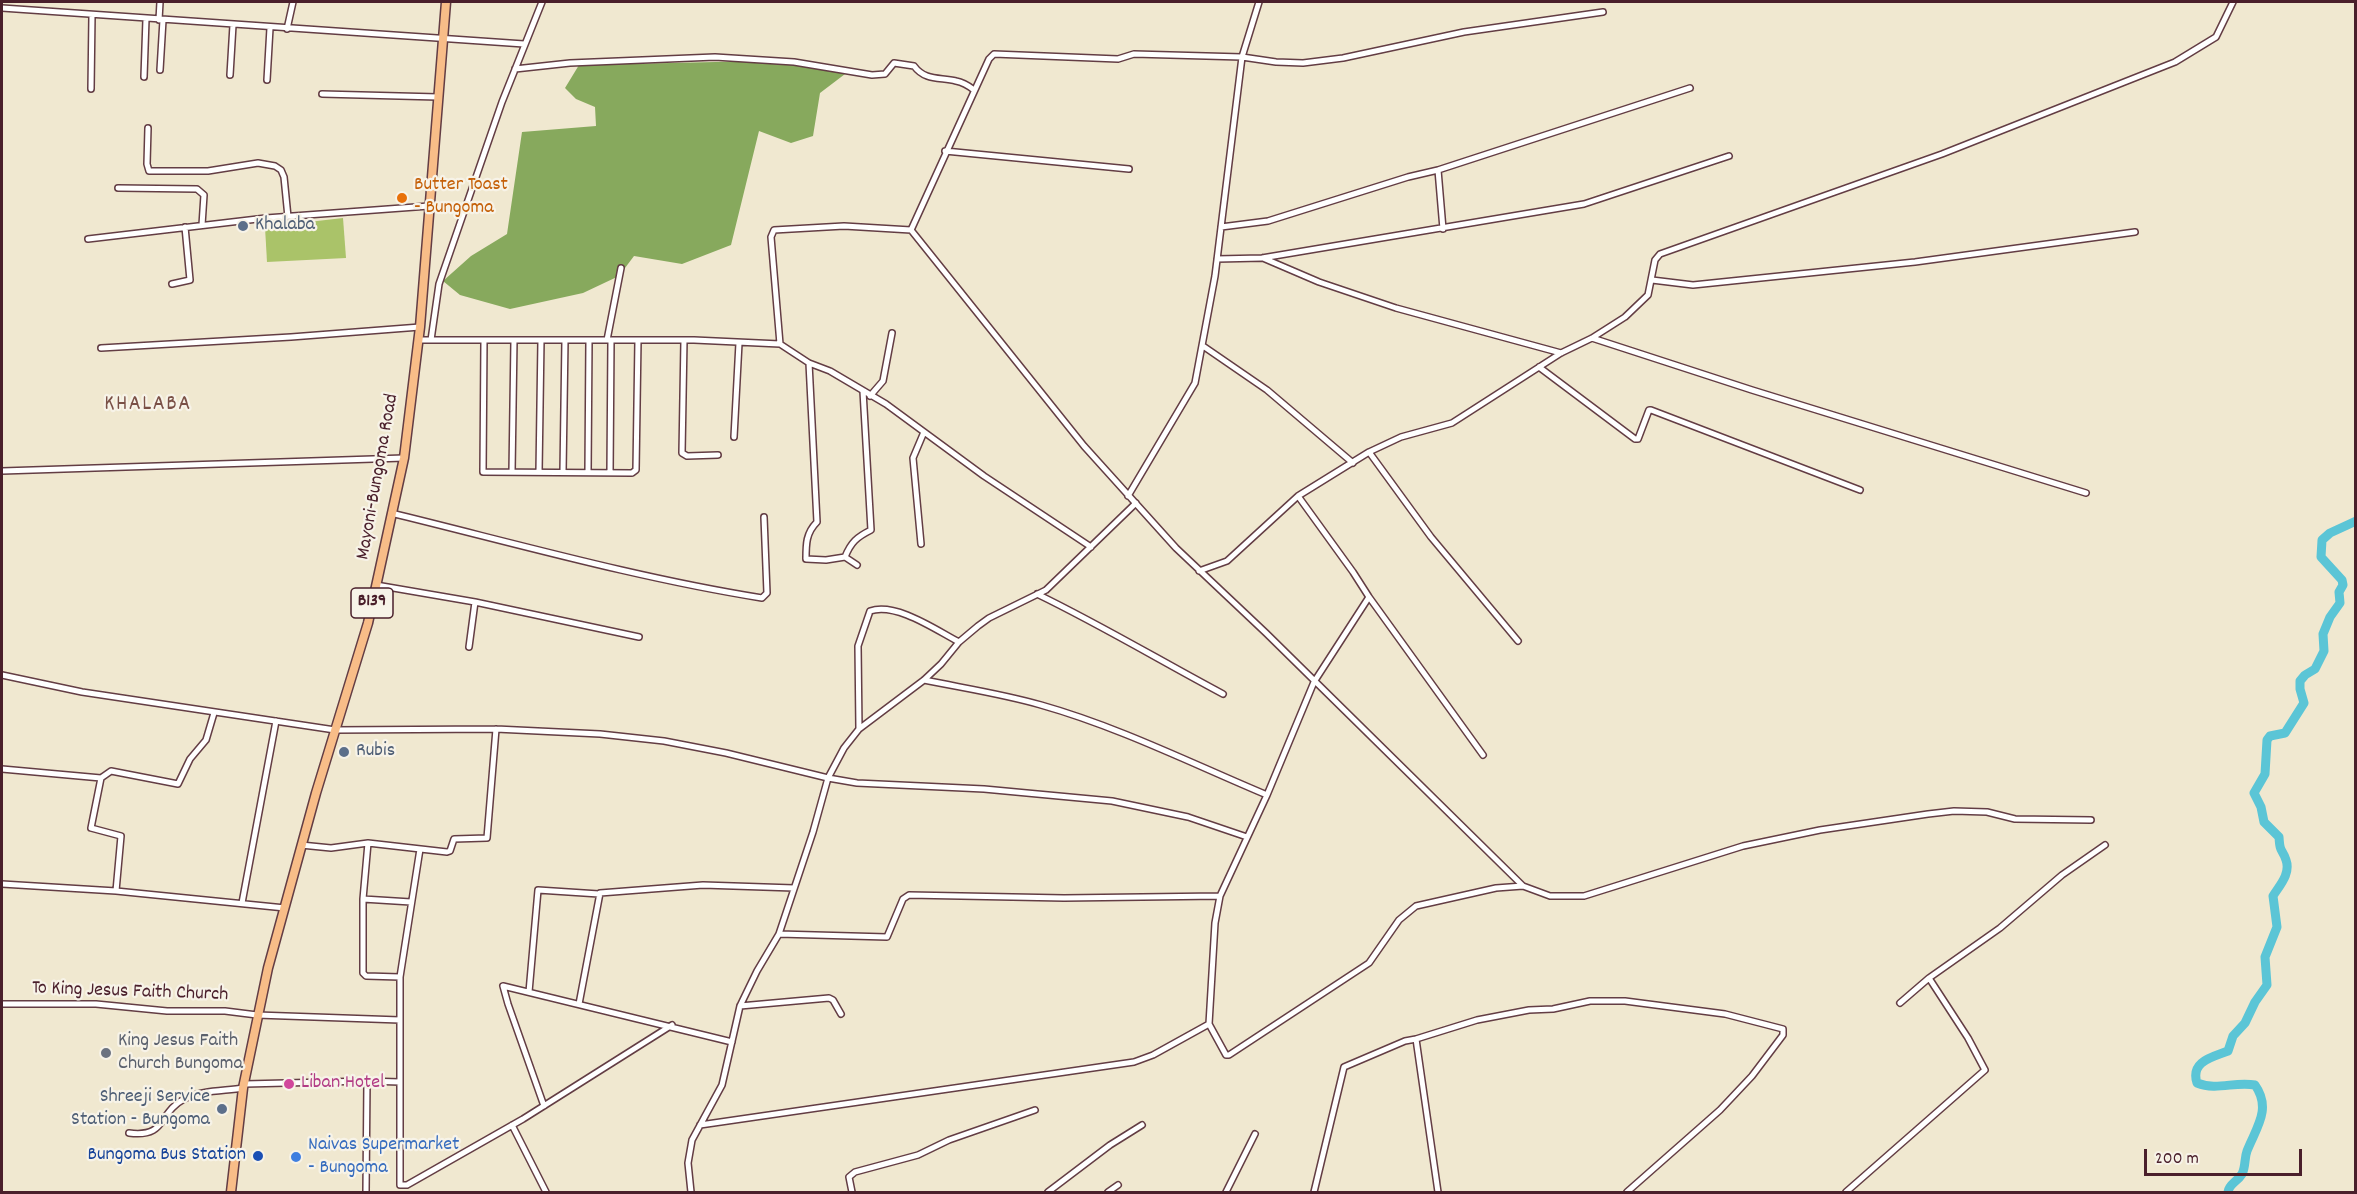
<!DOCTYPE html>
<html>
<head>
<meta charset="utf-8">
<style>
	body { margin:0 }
	#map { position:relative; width:2357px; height:1194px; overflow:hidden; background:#f0e8d0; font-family:Dekko,sans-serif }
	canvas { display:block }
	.frame { position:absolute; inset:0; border:3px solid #4a1f2b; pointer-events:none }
	.scale { position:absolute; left:2144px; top:1149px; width:158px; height:27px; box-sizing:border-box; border:3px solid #4a1f2b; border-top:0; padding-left:8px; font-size:18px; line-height:21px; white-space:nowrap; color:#4a1f2b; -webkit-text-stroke:4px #f7f3e8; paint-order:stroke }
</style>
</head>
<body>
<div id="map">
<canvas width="2357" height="1194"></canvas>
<div class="frame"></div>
<div class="scale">200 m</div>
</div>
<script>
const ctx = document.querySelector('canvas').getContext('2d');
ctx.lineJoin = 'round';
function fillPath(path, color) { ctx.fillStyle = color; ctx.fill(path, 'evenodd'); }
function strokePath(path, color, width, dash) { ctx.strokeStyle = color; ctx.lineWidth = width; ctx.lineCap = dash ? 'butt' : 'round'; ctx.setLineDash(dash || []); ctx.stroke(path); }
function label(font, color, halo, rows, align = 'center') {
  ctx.font = font + ' Dekko,sans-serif'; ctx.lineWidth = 4.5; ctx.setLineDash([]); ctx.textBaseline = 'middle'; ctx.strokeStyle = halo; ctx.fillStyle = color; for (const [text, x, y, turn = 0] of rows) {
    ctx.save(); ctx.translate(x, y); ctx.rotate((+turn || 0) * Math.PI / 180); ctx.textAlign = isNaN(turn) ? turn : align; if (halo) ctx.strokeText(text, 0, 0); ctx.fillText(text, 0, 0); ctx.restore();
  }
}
const green = new Path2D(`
	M343,218L346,258L267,262L265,227Z`);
const forest = new Path2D(`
	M761,61L849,71L820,93L813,136L791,143L759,131L731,245L682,264L634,256L619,276L583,293L510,309L460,295L443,281L471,256L507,234L522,132L596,126L595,107L576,99L565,88L579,65Z`);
const river = new Path2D(`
	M2228,1192C2229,1184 2237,1182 2242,1174C2246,1166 2244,1159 2247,1151C2256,1128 2272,1109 2255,1085C2235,1081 2217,1091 2197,1083C2190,1061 2213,1057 2228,1051L2233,1036L2245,1023L2255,1002L2267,985L2265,957L2277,927L2273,896C2279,886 2291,874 2286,860C2282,848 2280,854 2279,837L2264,822L2261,807L2254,793L2265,774L2267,740L2270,736L2285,733L2304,703L2300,689V681L2305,675L2315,669L2324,651L2323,634L2330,617L2340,603L2339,592L2343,585L2342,580L2321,557L2322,540L2330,533L2356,521`);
const minor = new Path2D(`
	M2,8L524,44
	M159,20L160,2
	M287,29L293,2
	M515,69L570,63L715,57L794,62L872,75L885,74L894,63L914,66C925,81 940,77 956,81C962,82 969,86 974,90
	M160,70L163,20
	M230,75L233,25
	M144,77L146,19
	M267,80L270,28
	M91,89L92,15
	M322,94L438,97
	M148,128L147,164L149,171H208L258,163L275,166L281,170L284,177L288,217
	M945,151L1129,169
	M1438,170L1443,229
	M118,188L197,189L204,195L202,225
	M1221,227L1268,221L1408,177L1438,170L1690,88
	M911,230L989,59L994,54L1118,59L1134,54L1242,57L1276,62L1303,63L1343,58L1464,32L1603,12
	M88,239L266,218L429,206
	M1263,258L1319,282L1396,308L1561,353
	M1217,259L1262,258L1584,204L1729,156
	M1652,280L1693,285L1915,262L2135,232
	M172,284L190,280L185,227
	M1592,338L1752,390L2086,493
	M419,340H694L780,344L809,363L830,371L886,404L984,476L1091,547
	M431,340L439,284L502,102L542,2
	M484,340L483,472L632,473L636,470L638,340
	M607,340L621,268
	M684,340L682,453L687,456L718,455
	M780,344L771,237L774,230L844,226L911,230L1084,446L1176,548L1266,633L1523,886L1550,896H1584L1743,846L1820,830L1928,814L1954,811L1987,812L2015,819L2091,820
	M1203,346L1267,390L1353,463
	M101,348L291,337L420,327
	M809,363L817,522C806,533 806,544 806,559L826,560L845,557L857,565
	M1539,367L1635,439H1638L1649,410H1651L1860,490
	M870,396L883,381L892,333
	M734,437L739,343
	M1369,452L1431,537L1518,641
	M2,471L404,458
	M512,472L514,340
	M539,472L541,340
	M563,472L565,340
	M588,472L589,340
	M610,473L611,340
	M1128,496L1195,383L1215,276L1242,57L1259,2
	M1298,496L1353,572L1369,597L1483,755
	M391,513C514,543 637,578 762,598L767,593L764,517
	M921,544L913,458L924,432
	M845,557C851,542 857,537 871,530L863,391
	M1199,571L1227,561L1298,496L1369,452L1401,437L1452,423L1561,353L1592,338L1625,317L1648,295L1655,260L1660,254L1942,154L2175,62L2216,37L2233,2
	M376,585L475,602L469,647
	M1037,594C1101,625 1161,661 1223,694
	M1369,597L1314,682L1267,795L1220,896L1215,923L1209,1024L1226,1055H1229L1369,963L1399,920L1416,906L1496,888L1523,886
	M475,602L639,637
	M2,675L82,692L335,730L496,729L600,734L664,741L726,753L828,778L857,783L984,789L1112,801L1188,817L1247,837
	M924,680C963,688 1003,694 1041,705C1119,727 1193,764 1267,795
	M859,729L858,646L870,611C896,602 936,630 959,642
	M2,769L101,778L91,828L121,836L116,891
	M101,778L111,771L178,784L190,759L206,740L214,713
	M368,843L363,899V973L366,976L400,977
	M301,845L331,848L368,843L447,852L450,851L454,839L487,838L496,729
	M420,849L400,977V1185H407L523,1119L672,1025
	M2,884L116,891L285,908
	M363,899L411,902
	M242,903L276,721
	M779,934L887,937L903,899L909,895L1064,898L1220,896
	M529,992L538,890L599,894
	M1900,1003L1929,978
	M2,1004H96L167,1011H225L257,1015L400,1020
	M579,1004L600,893L703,885L794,888
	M740,1006L829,998L833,1000L841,1014
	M245,1084L367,1081L400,1082
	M544,1106L508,1004L503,986L732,1042
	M512,1125L546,1192
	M700,1125L1134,1062L1153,1055L1209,1024
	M129,1133C167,1138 158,1113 184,1099C201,1090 225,1091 243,1088
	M366,1192L367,1081
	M691,1192L688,1163L692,1140L722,1085L740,1006L757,971L779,934L813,832L828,778L844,748L859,729L924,680L941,664L959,642L978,626L989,618L1046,590L1136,503
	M852,1192L849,1177L855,1172L918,1155L949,1140L1035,1110
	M1048,1192L1110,1145L1142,1125
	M1108,1192L1118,1185
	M1226,1192L1255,1134
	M1314,1192L1344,1067L1405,1041L1416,1039
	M1438,1192L1416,1039L1477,1020L1529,1010L1553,1009L1590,1001H1625L1725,1014L1783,1029V1035L1752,1076L1720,1110L1627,1192
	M1846,1192L1985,1070L1968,1038L1929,978L2000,928L2062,875L2105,845`);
const primary = new Path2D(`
	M231,1192L243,1088L268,968L316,793L368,623L404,458L420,327L446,2`);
const markers = [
	[402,198,6,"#e8710a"],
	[243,226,6,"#5c6f8a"],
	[344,752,6,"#5c6f8a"],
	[106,1053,6,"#6b7280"],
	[289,1084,6,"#d1479c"],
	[222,1109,6,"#5c6f8a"],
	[258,1156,6,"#1a4fb4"],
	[296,1157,6,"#3f7fe0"]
];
const shields = [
	[372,603,42]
];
const shieldNames = [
	["B139",372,603]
];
const foodNames = [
	["Butter Toast",414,186],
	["- Bungoma",414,209]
];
const serviceNames = [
	["Khalaba",255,226],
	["Rubis",356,752],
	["Shreeji Service",210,1098,"right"],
	["Station - Bungoma",210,1121,"right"]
];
const streetNames = [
	["Mayoni-Bungoma Road",379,477,-80],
	["To King Jesus Faith Church",130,993,2]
];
const worshipNames = [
	["King Jesus Faith",118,1042],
	["Church Bungoma",118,1065]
];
const hotelNames = [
	["Liban Hotel",301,1084]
];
const shopNames = [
	["Naivas Supermarket",308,1146],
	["- Bungoma",308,1169]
];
const transitNames = [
	["Bungoma Bus Station",246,1156]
];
const quarterNames = [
	["KHALABA",148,406]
];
fillPath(green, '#aac369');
fillPath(forest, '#87a95d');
strokePath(river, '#5bc5d6', 9);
strokePath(minor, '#633d44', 8);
strokePath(primary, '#633d44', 11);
strokePath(minor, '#fff', 5);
strokePath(primary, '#f8bd88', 8);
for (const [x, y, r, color] of markers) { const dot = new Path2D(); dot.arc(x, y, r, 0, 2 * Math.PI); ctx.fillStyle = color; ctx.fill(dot); strokePath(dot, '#f7f3e8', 2); }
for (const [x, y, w] of shields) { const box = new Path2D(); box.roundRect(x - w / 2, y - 15, w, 30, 4.5); ctx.fillStyle = '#f7f3e8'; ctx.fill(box); strokePath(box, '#4a1f2b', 1.5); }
label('bold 18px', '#4a1f2b', null, shieldNames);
label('20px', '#c56008', '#f7f3e8', foodNames, 'left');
label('20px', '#4e5e75', '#f7f3e8', serviceNames, 'left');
label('20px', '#4a1f2b', '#f7f3e8', streetNames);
label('20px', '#5b616d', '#f7f3e8', worshipNames, 'left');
label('20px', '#b23c85', '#f7f3e8', hotelNames, 'left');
label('20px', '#366cbe', '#f7f3e8', shopNames, 'left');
label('20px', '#164399', '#f7f3e8', transitNames, 'right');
ctx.letterSpacing = '1.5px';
label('22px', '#7a5046', '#f7f3e8', quarterNames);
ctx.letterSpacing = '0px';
</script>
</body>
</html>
